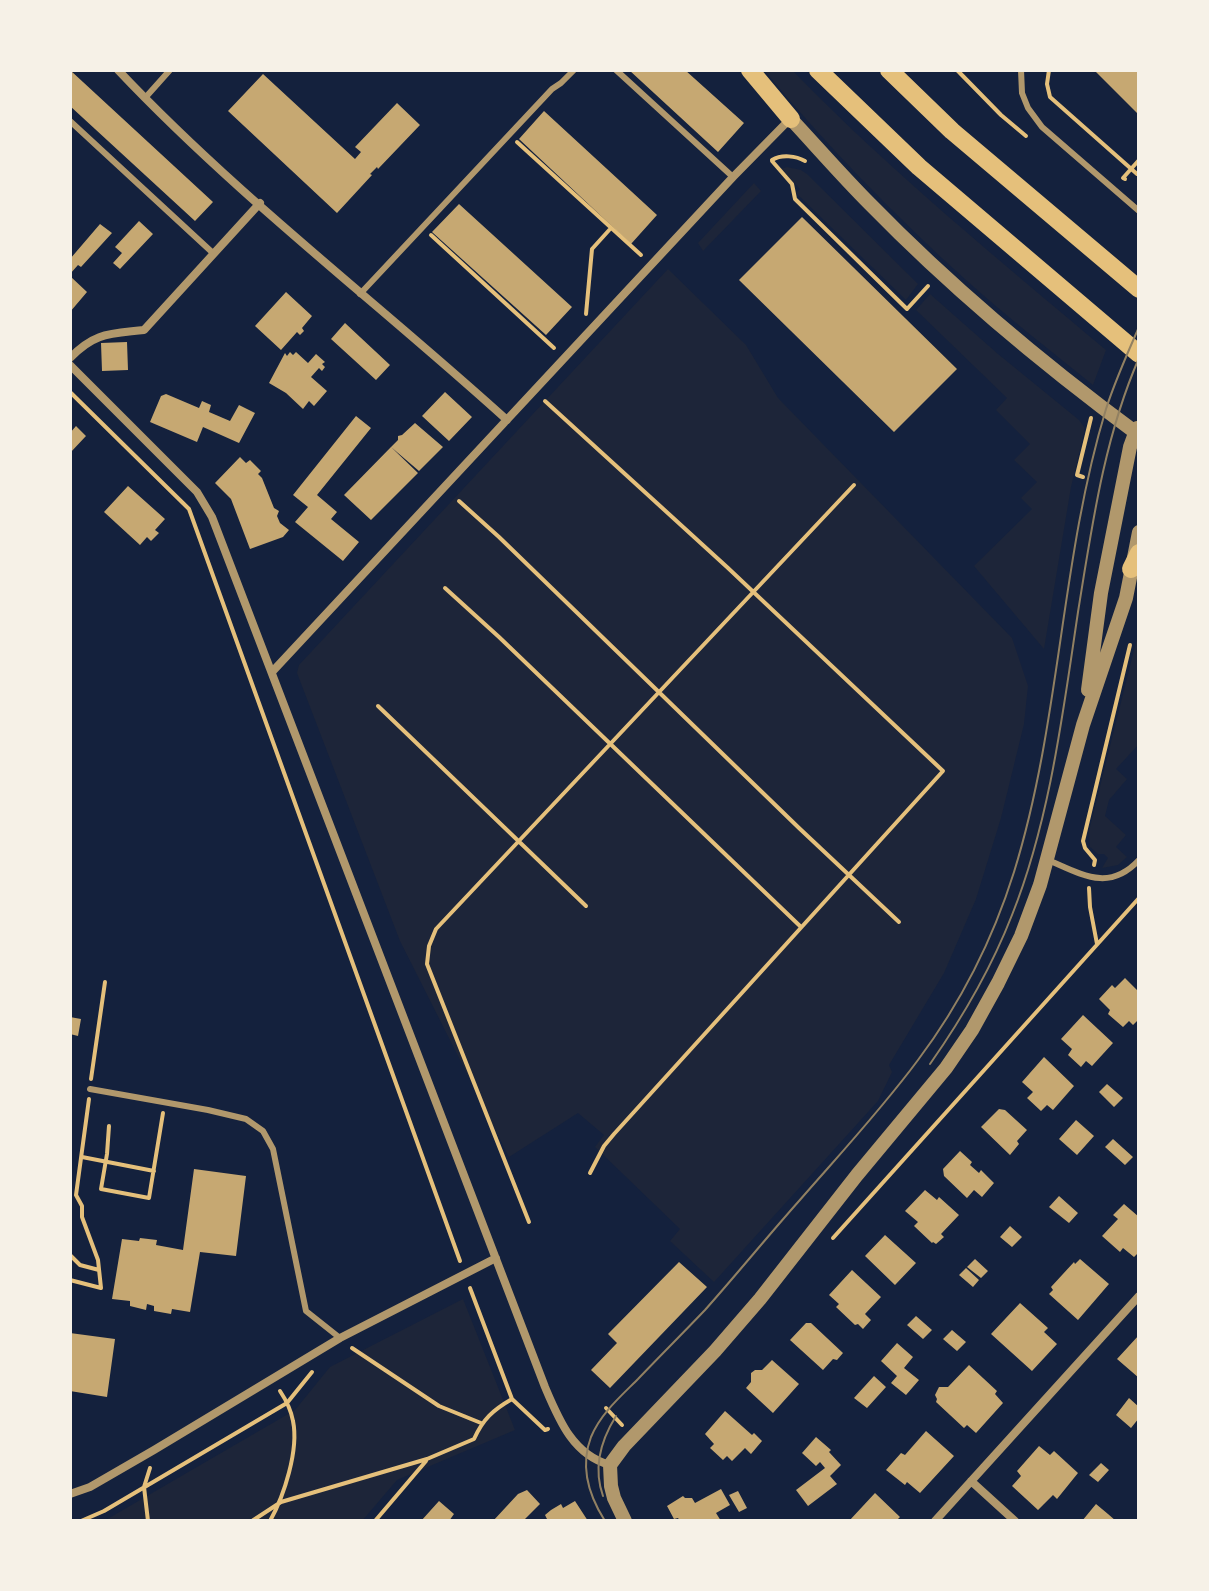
<!DOCTYPE html>
<html>
<head>
<meta charset="utf-8">
<style>
	body { margin:0 }
	#map { position:relative; width:1209px; height:1591px; overflow:hidden; background:#14213d; font-family:Quicksand,sans-serif }
	canvas { display:block }
	.frame { position:absolute; inset:0; border:72px solid #f6f1e7; pointer-events:none }
</style>
</head>
<body>
<div id="map">
<canvas width="1209" height="1591"></canvas>
<div class="frame"></div>
</div>
<script>
const ctx = document.querySelector('canvas').getContext('2d');
ctx.lineJoin = 'round';
function fillPath(path, color) { ctx.fillStyle = color; ctx.fill(path, 'evenodd'); }
function strokePath(path, color, width, dash) { ctx.strokeStyle = color; ctx.lineWidth = width; ctx.lineCap = dash ? 'butt' : 'round'; ctx.setLineDash(dash || []); ctx.stroke(path); }
const green = new Path2D(`
	M764,70H792C890,171 999,260 1106,350L1093,385C1051,351 1007,317 966,280C894,215 826,145 764,70Z
	M787,167L801,170L807,174L918,284L906,300L796,193L800,189L781,169Z
	M754,183L761,191L703,251L698,243Z
	M668,269L746,345L778,398L1012,638L1028,686L1024,724L1001,818L976,899L944,973L889,1065L892,1072L878,1101L714,1282L670,1241L680,1229L595,1147L604,1135L578,1113L509,1157L400,941L297,673L299,665Z
	M930,294L998,354L1079,420L1084,427V433L1071,487L1044,649L974,566L1032,509L1021,498L1037,482L1014,460L1030,444L996,410L1007,398L916,310Z
	M1139,630V744L1116,769L1127,779L1109,800L1105,816L1126,835L1116,847L1127,857L1118,865L1102,868L1108,858L1104,854H1098L1090,847L1089,831Z
	M463,1299L515,1430L397,1480L362,1521H104L295,1410L330,1367Z`);
const building = new Path2D(`
	M70,70L213,202L195,221L70,106Z
	M629,70H685L744,123L718,152Z
	M1094,70H1139V115Z
	M263,74L355,159L361,152L355,147L397,103L420,125L378,169L377,167L370,174L372,175L337,213L228,111Z
	M544,111L657,215L631,244L519,139Z
	M459,204L572,307L546,335L432,232Z
	M802,217L957,369L894,432L739,280Z
	M139,221L153,234L120,269L113,263L122,253L115,247Z
	M100,224L112,233L81,267L78,265L70,274V259Z
	M70,276L87,292L70,312Z
	M286,292L312,316L302,328L304,331L300,335L297,332L281,350L255,326Z
	M345,323L390,365L376,380L331,339Z
	M127,342L128,370L102,371L101,343Z
	M290,352L293,355L296,352L308,363L316,354L325,362L322,364L325,367L322,371L319,368L311,377L327,391L314,406L309,401L303,409L286,393L269,383L285,353L287,356Z
	M445,392L472,417L449,441L422,416Z
	M166,394L199,408L202,401L211,405L209,412L230,421L239,405L255,413L239,443L203,427L197,442L150,422L161,396Z
	M356,416L371,428L317,495L337,512L331,519L359,542L343,561L295,522L308,507L293,495Z
	M415,423L443,447L419,471L391,447L398,440V436L402,435Z
	M76,426L86,436L70,453V433Z
	M391,447L418,473L371,520L344,495Z
	M240,457L246,463L250,460L261,471L258,474L262,478L274,508L279,511L277,516L280,523L289,530L283,537L250,549L231,499L215,483Z
	M128,486L165,519L155,530L159,533L151,541L147,537L140,545L104,512Z
	M1125,978L1139,992V1019L1133,1025L1129,1021L1123,1027L1108,1014L1110,1010L1099,999L1112,985L1115,988Z
	M1083,1015L1113,1043L1092,1066L1086,1061L1081,1067L1068,1055L1072,1049L1061,1039Z
	M70,1017L81,1019L78,1036L70,1034Z
	M1044,1057L1074,1086L1053,1110L1047,1105L1041,1111L1027,1098L1033,1092L1022,1082Z
	M1107,1084L1123,1098L1114,1107L1099,1092Z
	M999,1109L1005,1110L1027,1130L1017,1141L1019,1144L1010,1155L981,1127Z
	M1076,1120L1094,1136L1077,1155L1059,1139Z
	M1113,1139L1133,1157L1125,1165L1105,1147Z
	M960,1151L972,1162L970,1165L979,1173L981,1170L994,1183L982,1197L974,1190L967,1198L944,1176L943,1169Z
	M194,1169L246,1176L236,1256L200,1252L190,1312L172,1309L171,1314L154,1311V1306L147,1304L146,1310L130,1306V1301L112,1299L122,1239L139,1241L140,1238L157,1240L156,1245L183,1250Z
	M925,1190L937,1200L939,1197L959,1215L941,1234L944,1237L936,1244L933,1242L932,1243L914,1226L918,1222L905,1211Z
	M1059,1196L1078,1213L1069,1223L1049,1207Z
	M1124,1204L1139,1217V1252L1134,1257L1123,1248L1120,1252L1102,1236L1118,1219L1113,1215Z
	M1010,1226L1022,1237L1012,1247L1000,1237Z
	M885,1235L916,1263L895,1285L865,1256Z
	M975,1259L988,1271L981,1278L967,1267Z
	M1080,1259L1109,1284L1078,1320L1049,1294L1053,1290L1051,1287L1074,1262L1075,1264Z
	M679,1262L707,1287L610,1388L591,1370L617,1343L608,1334Z
	M966,1268L979,1280L973,1287L959,1275Z
	M852,1270L881,1297L865,1314L871,1320L863,1329L858,1324L855,1325L836,1307L839,1304L829,1295Z
	M1020,1303L1048,1328L1044,1332L1057,1344L1032,1371L991,1334Z
	M916,1316L932,1330L923,1339L907,1325Z
	M806,1323H811L843,1353L837,1360L833,1359L823,1370L790,1340Z
	M952,1330L966,1342L957,1351L943,1339Z
	M70,1333L115,1339L107,1397L70,1391Z
	M1139,1335V1378L1117,1359Z
	M897,1343L913,1357L904,1368L919,1380L906,1395L891,1383L897,1376L881,1361Z
	M772,1360L799,1384L773,1413L746,1388L751,1382V1373L755,1370H762Z
	M969,1365L997,1391L995,1394L1003,1403L976,1433L967,1425L964,1428L936,1402L937,1399L935,1395L939,1387H948Z
	M874,1376L886,1387L867,1408L854,1398Z
	M1129,1398L1139,1407V1418L1131,1428L1116,1415Z
	M725,1411L752,1435L754,1433L762,1441L751,1454L745,1448L732,1461L727,1456L723,1460L710,1448L714,1444L705,1434Z
	M926,1431L954,1456L920,1493L907,1482L905,1485L886,1470L901,1453L905,1455Z
	M816,1437L831,1450L829,1452L841,1465L830,1476L837,1484L808,1506L796,1490L825,1468L820,1462L816,1466L802,1453Z
	M1039,1446L1050,1455L1054,1451L1078,1473L1057,1499L1053,1495L1038,1510L1012,1486L1021,1476L1017,1471Z
	M1101,1463L1109,1470L1098,1482L1089,1475Z
	M721,1489L730,1505L716,1513L721,1521H680L678,1518L674,1519L667,1506L683,1496L685,1498H692L695,1503Z
	M527,1490L540,1504L523,1521H493L518,1494Z
	M738,1491L747,1508L739,1512L729,1495Z
	M875,1493L900,1517L896,1521H849Z
	M439,1501L454,1514L449,1521H421Z
	M575,1501L588,1521H548L545,1515L551,1510L561,1504L563,1508Z
	M1096,1504L1108,1514L1116,1521H1082Z`);
const path = new Path2D(`
	M957,70L1001,115L1026,136
	M1049,70L1047,84L1050,97L1137,174
	M517,142L641,255
	M772,160C782,154 796,156 805,161
	M772,161L792,184L795,199L907,309L928,286
	M1125,179L1123,178L1139,160
	M431,235L554,348
	M586,314L592,249L611,228
	M70,392L189,509L460,1261
	M545,401L728,568L943,771L614,1134L604,1146L590,1173
	M1083,477L1077,475L1091,418
	M459,501L499,537L799,828L899,922
	M445,588L499,637L801,927
	M378,706L586,906
	M1094,865L1095,860L1085,848L1083,841L1130,645
	M1089,888L1090,907L1097,944
	M91,1079L105,982
	M109,1126L107,1154L101,1189L149,1198L163,1113
	M82,1157L154,1171
	M529,1222L427,964L429,946L436,929L854,485
	M833,1238L1139,898
	M70,1255L80,1265L99,1270
	M70,1280L101,1288L98,1260L82,1217V1206L76,1195L89,1099
	M470,1288L512,1399L545,1430L548,1429
	M352,1348L439,1406L481,1423
	M606,1408L622,1425
	M81,1521L104,1511L287,1403L312,1372
	M148,1521L144,1487L150,1468
	M252,1521L281,1502L427,1459L474,1439C483,1419 493,1410 512,1399
	M270,1521C284,1496 299,1450 293,1421C291,1410 286,1400 280,1391
	M375,1521L426,1461`);
const service = new Path2D(`
	M616,70L733,177
	M1021,70L1022,93L1028,108L1042,127L1139,211
	M145,98L170,70
	M70,121L214,254
	M360,294L552,89L561,83L574,70
	M1048,860C1083,875 1109,892 1139,860
	M90,1089L208,1110L246,1119L263,1131L273,1149L306,1311L340,1338`);
const minor = new Path2D(`
	M118,70C238,197 378,303 507,420
	M70,358C95,332 110,334 144,330L260,203
	M70,365L197,492L212,517L545,1387C559,1420 573,1455 610,1465
	M272,672L733,177L790,119
	M971,1481L1015,1521
	M70,1494L90,1487L154,1450L340,1338L496,1258
	M935,1521L1139,1296`);
const tertiary = new Path2D(`
	M791,119C817,147 843,177 870,204C952,288 1044,365 1139,435
	M1088,690L1101,593L1130,447L1137,428
	M625,1521L614,1498L611,1486L610,1465L624,1446L715,1351L760,1299L857,1175L946,1068L972,1030L998,983L1021,936L1040,885L1083,725L1126,598L1139,532`);
const primary = new Path2D(`
	M750,70L791,119
	M818,70L919,167L1139,354
	M889,70L952,131L1139,289
	M1131,569L1139,553`);
const tram = new Path2D(`
	M930,1064C963,1017 991,969 1012,915C1050,820 1063,712 1078,612C1092,526 1104,438 1139,358
	M603,1496C593,1468 601,1440 616,1416
	M605,1521C589,1496 580,1466 591,1437C601,1413 621,1396 638,1379C660,1356 683,1333 705,1310C737,1274 767,1237 799,1201C839,1155 881,1110 918,1060C960,1004 993,939 1014,872C1061,721 1060,560 1106,409C1115,381 1127,354 1139,327`);
fillPath(green, '#1d2539');
fillPath(building, '#c6a872');
strokePath(path, '#e5c07b', 4);
strokePath(service, '#b1986c', 6);
strokePath(minor, '#b1986c', 8);
strokePath(tertiary, '#b1986c', 14);
strokePath(primary, '#e5c07b', 18);
strokePath(tram, '#918062', 2);
</script>
</body>
</html>
